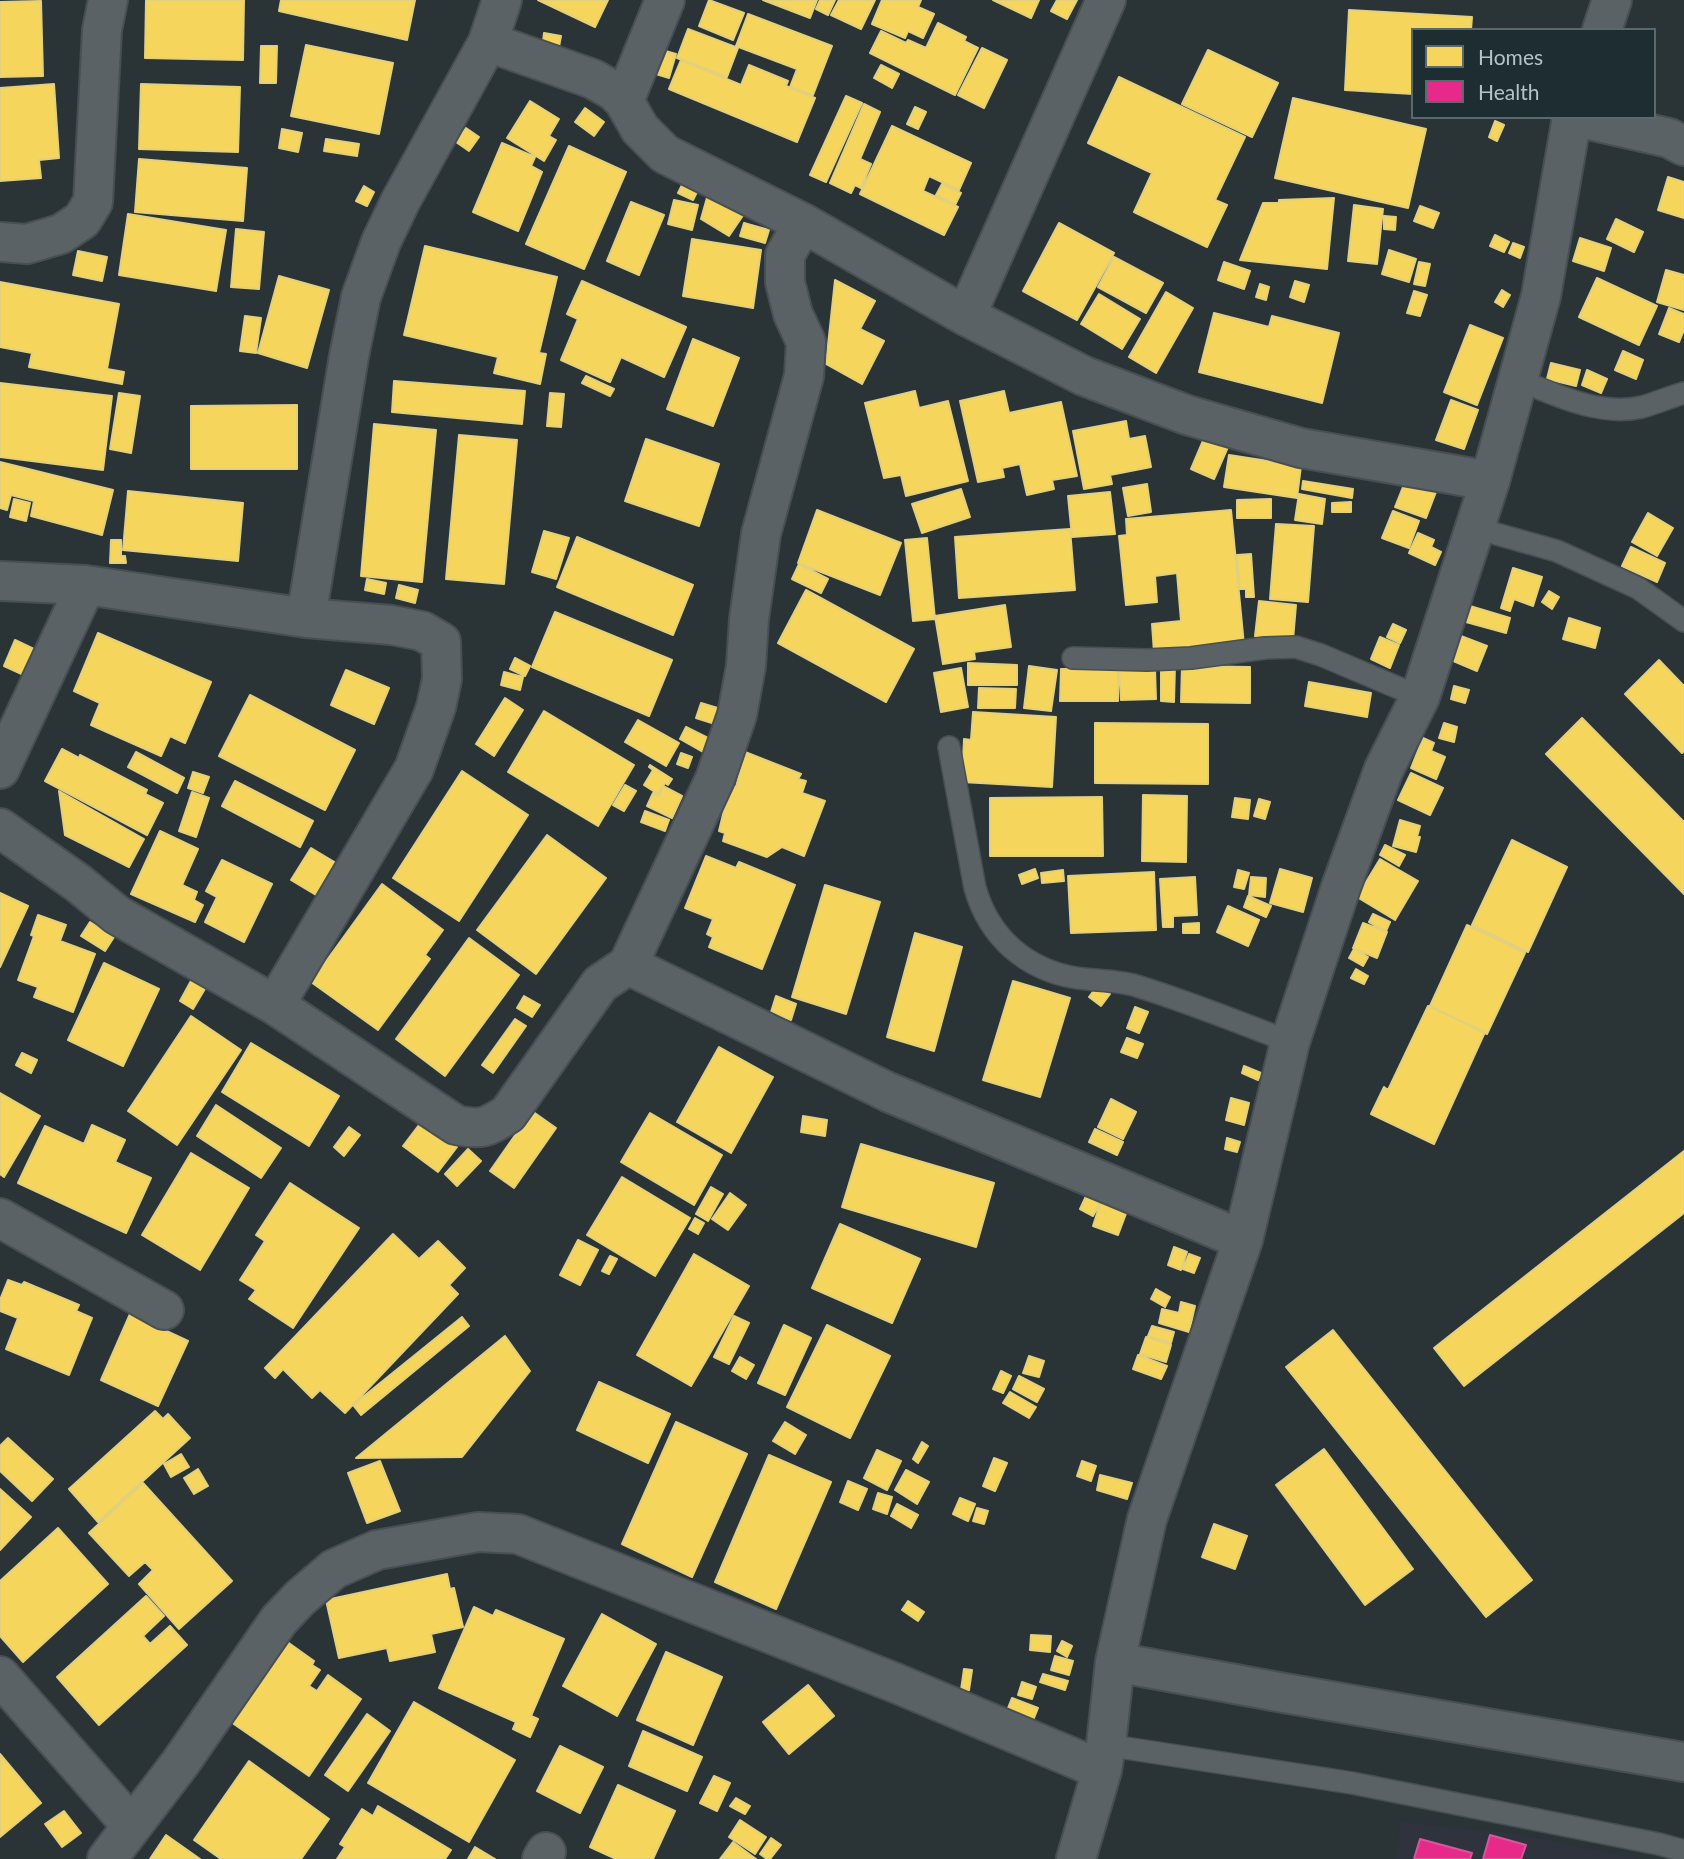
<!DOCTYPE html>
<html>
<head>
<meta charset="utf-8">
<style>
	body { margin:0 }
	#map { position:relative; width:1684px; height:1859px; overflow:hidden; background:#2a3437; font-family:Lato,sans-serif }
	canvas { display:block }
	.legend { position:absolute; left:1411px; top:28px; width:245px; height:91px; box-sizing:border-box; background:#1d2d32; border:2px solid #59696e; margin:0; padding:9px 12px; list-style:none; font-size:21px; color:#b3c3c8 }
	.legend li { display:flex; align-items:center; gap:14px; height:35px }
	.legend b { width:35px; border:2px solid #59696e }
</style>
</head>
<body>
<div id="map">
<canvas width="1684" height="1859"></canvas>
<ul class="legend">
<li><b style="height:19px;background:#f6d55c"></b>Homes</li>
<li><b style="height:19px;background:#e7298a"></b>Health</li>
</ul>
</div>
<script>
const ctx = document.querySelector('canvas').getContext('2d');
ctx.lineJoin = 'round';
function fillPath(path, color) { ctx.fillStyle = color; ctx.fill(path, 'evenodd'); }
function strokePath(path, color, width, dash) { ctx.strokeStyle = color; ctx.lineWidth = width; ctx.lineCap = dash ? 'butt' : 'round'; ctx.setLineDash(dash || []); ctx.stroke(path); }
const medical = new Path2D(`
	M1401,1822L1519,1834L1638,1859H1396Z`);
const homes = new Path2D(`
	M146,0H244L243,60L145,58Z
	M281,0H415L407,40L279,11Z
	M538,0H608L595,27Z
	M709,0L744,13L733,40L699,26Z
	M763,0H817L810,18Z
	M820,0H835L828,15L816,9Z
	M839,0H875L861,29L831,15Z
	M882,0H921L918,7L934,14L923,38L908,31L905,38L872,24Z
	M993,0H1039L1031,18Z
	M1057,0H1077L1067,19L1051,11Z
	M41,1L43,76L0,77V2Z
	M1349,10L1472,17L1471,30H1413V94L1345,90Z
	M748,14L832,46L813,95L790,87L797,69L736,46Z
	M938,23L966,37L964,41L978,48L955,95L870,53L881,31L906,43L908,40L926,48Z
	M688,29L738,48L727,77L677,58Z
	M544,33L561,36L558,52L542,49Z
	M306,45L393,63L379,134L291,116Z
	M261,46H277L276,83H260Z
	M982,48L1007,60L984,108L958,95Z
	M662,50L676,54L669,78L656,74Z
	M1208,50L1278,83L1252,137L1182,104Z
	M681,60L741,85L749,65L788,81L786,86L815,98L797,142L669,89Z
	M881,65L899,74L892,88L874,78Z
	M1119,77L1245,137L1215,200L1227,205L1207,247L1134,212L1152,173L1088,143Z
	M54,84L59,158L39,160L41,178L0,181V88Z
	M141,84L240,87L238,152L139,149Z
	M846,96L862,103L826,182L810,175Z
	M1293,98L1426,129L1408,208L1275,178Z
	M530,101L559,119L549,136L556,140L544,161L507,138Z
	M864,104L880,112L860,159L871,164L861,188L855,185L851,193L830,183Z
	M915,107L926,112L918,129L907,124Z
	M585,108L604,122L594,136L575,122Z
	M1495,121L1504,125L1497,141L1489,137Z
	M892,126L971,163L959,190L929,176L923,191L958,207L944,235L860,194Z
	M466,128L479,137L469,151L456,142Z
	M282,129L302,133L298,152L279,148Z
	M326,139L359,144L357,156L324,151Z
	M502,143L535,157L531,166L542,172L518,231L473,212Z
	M569,146L626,172L584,269L526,244Z
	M139,159L247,168L243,221L135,212Z
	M1668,177L1684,182V218L1658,210Z
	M942,184L961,193L955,205L936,195Z
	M682,185L697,192L693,200L678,193Z
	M364,186L374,192L367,206L356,201Z
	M710,187L746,211L729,236L701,219Z
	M1334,198L1327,269L1240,260L1263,203H1279V200Z
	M674,200L698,205L692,230L668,224Z
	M631,202L664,215L639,275L607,261Z
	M1354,205L1383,209L1377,264L1348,261Z
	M1420,206L1439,213L1433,228L1414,221Z
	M128,214L226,230L216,291L119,275Z
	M1384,216L1396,217L1395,230L1384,229Z
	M1616,219L1643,232L1634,252L1607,239Z
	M744,223L769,230L765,243L740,236Z
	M1059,223L1114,253L1077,320L1023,291Z
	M236,229L264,232L259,289L231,287Z
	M1495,235L1509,242L1504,252L1490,246Z
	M1580,238L1611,248L1604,271L1573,261Z
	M692,239L761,250L753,308L683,296Z
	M1513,243L1524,247L1520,258L1509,253Z
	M425,246L557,277L539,353L546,354L540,384L494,373L498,357L404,335Z
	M1389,250L1416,259L1409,282L1382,274Z
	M78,251L107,257L102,281L73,275Z
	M1114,257L1163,283L1146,313L1098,287Z
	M1224,262L1250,271L1244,289L1218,280Z
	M1419,262L1430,264L1425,286L1414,284Z
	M1666,270L1684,275V310L1657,302Z
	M279,276L329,290L307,368L258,353Z
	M1597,278L1657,306L1639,345L1579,317Z
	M835,280L875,301L860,329L884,341L862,384L826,364Z
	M582,281L686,327L664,377L621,357L610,382L561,360L578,319L567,314Z
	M1295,281L1309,285L1304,302L1290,297Z
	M0,282L119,304L107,369L124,372L122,384L29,367L32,353L0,347Z
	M1260,284L1269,287L1266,300L1256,297Z
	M1502,290L1510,295L1503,307L1495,302Z
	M1414,291L1427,295L1420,316L1407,313Z
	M1166,292L1193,308L1156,373L1129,357Z
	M1099,294L1140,319L1122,349L1081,324Z
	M1669,308L1684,314V330L1679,342L1659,334Z
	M1214,313L1269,327L1272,316L1339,333L1322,403L1199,372Z
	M245,316L261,318L256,353L240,351Z
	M1470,325L1503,338L1477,405L1444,392Z
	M693,339L739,358L713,426L667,409Z
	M1623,351L1643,360L1636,379L1615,370Z
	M1551,363L1580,370L1576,386L1547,379Z
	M1587,370L1607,379L1601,393L1582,385Z
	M586,376L614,389L610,396L582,383Z
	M394,381L525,391L522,424L392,412Z
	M0,383L112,396L103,470L0,457Z
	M915,391L919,408L948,401L968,481L906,496L901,475L884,478L865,403Z
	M1004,391L1009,413L1061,402L1077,476L1052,480L1054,489L1027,495L1020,464L1002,468L1004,477L978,482L960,401Z
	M119,393L140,396L131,453L110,449Z
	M550,393L564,394L561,427L547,426Z
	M1451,400L1478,410L1464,449L1436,440Z
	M297,405V469H191V406Z
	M1126,421L1129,439L1145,436L1151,467L1110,475L1112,484L1084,489L1073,431Z
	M374,424L436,430L422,582L361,576Z
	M459,435L517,440L504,584L446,579Z
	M1205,436L1228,447L1214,479L1191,469Z
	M646,439L719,464L699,526L625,501Z
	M1229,455L1301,466L1297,498L1224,487Z
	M0,462L113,490L102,535L31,516L34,501L11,495L7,510L0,508Z
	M1409,472L1439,484L1426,518L1395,507Z
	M1303,481L1353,489L1352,498L1302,489Z
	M1147,484L1151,512L1128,516L1123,488Z
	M961,489L970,517L922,533L912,504Z
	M128,491L243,503L238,561L123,550Z
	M1110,492L1115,534L1072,537L1068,496Z
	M1299,494L1325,499L1322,524L1295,520Z
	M14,499L30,503L26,521L10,517Z
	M1271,499V518H1237V500Z
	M1351,502V512H1332V503Z
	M817,510L901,543L880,595L798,563Z
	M1231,510L1244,645L1154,653L1152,624L1181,621L1177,573L1155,576L1157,602L1126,605L1119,536L1127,535L1126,519Z
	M1393,511L1419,521L1409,548L1382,538Z
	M1648,513L1673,528L1657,556L1632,542Z
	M1276,524L1314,526L1308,602L1270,599Z
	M1070,529L1075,590L959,598L955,537Z
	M544,531L569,538L556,579L532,572Z
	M1418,533L1434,540L1431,547L1441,552L1435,565L1409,553Z
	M577,537L693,585L673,635L557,587Z
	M927,538L935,619L913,621L905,540Z
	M111,540H121V556H125L126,563H110Z
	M1631,547L1665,563L1657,582L1622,566Z
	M1251,554L1254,597H1246V589H1240L1237,555Z
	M799,564L828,579L821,593L792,579Z
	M1513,568L1542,577L1533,606L1514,599L1510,611L1501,608Z
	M367,579L386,583L384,594L365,590Z
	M399,585L418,590L415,603L396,598Z
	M806,590L914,649L886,702L778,643Z
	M1549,591L1559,597L1552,609L1542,602Z
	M1259,601L1296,605L1293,640L1255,636Z
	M1005,605L1011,647L974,652L975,659L943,664L935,616Z
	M1470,606L1510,618L1506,633L1466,622Z
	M555,612L672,660L649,716L532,667Z
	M1569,618L1600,628L1595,648L1563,639Z
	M1393,624L1406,630L1400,643L1387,637Z
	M98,633L211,682L185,743L170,736L161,756L91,725L100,703L74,691Z
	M1461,636L1487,646L1477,671L1451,660Z
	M1380,637L1399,645L1390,668L1371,659Z
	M15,640L36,650L26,676L4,666Z
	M515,658L530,666L525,676L510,669Z
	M1659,660L1684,686V751L1682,753L1625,694Z
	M968,663L1017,665V685H968Z
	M1161,665L1175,666L1174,702L1161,701Z
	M1029,666L1057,670L1051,711L1024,708Z
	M1182,666L1250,667V703L1181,702Z
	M961,668L968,707L941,712L934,673Z
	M1061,669H1118V701H1060Z
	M1155,669L1156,699L1121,700L1119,670Z
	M346,670L389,688L374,724L331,705Z
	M504,672L523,677L520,690L501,685Z
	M1309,682L1371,693L1367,717L1305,706Z
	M1454,686L1469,690L1465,703L1451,699Z
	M979,688L1016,689L1015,708H978Z
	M250,695L355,750L325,810L219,756Z
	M505,698L523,710L494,756L476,744Z
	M701,703L721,709L715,724L696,718Z
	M544,711L634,765L598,826L508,772Z
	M973,712L1056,717L1052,787L962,782L964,739L971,740Z
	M1582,718L1684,822V894L1546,754Z
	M638,720L679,743L666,766L625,742Z
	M1095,723L1208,724V784L1095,783Z
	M1444,723L1457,727L1454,742L1439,738Z
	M686,727L710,739L703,752L680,739Z
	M1423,738L1434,743L1431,751L1445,757L1436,779L1411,768Z
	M62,749L79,758L80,755L147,790L145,794L163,803L147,835L45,781Z
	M136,752L184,778L177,793L128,767Z
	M745,752L801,774L798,779L806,781L802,793L825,801L804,856L782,847L767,857L723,841L725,833L719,831L730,785L736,787Z
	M681,753L692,757L688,768L677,764Z
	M650,765L672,779L668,785L665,783L658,794L644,785L653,770L649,767Z
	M462,771L528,815L459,921L393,878Z
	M193,772L209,777L203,793L188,788Z
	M1411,773L1443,788L1430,815L1398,800Z
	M235,781L313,821L300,847L222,806Z
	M625,785L636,791L624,811L613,805Z
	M663,786L682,796L672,818L647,806L653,793L659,796Z
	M59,791L144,839L129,867L65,835Z
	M192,792L209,798L196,837L179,831Z
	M1143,795L1187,796L1186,862L1142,861Z
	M1102,797L1103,856H990V798Z
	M1235,798L1250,800L1248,819L1232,817Z
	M1259,799L1270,802L1265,819L1254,816Z
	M645,811L669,820L665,831L641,822Z
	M1400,820L1420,826L1417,837H1420L1416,852L1393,846Z
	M160,831L198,849L182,885L197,892L194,900L203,905L195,922L131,894Z
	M547,835L606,878L536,974L477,930Z
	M1512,840L1567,867L1528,952L1472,925Z
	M1385,845L1405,855L1399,866L1380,855Z
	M311,848L336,863L316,895L291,880Z
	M706,856L736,868L739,862L795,885L762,969L709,947L713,937L707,934L713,919L685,908Z
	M1380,859L1418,881L1395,920L1357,897Z
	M222,860L272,884L244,942L205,922L217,897L206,891Z
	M1035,869L1038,878L1022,884L1019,875Z
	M1280,869L1312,878L1303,912L1270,903Z
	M1063,870L1064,881L1042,883L1041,873Z
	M1238,870L1249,873L1244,889L1234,887Z
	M1154,872L1156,930L1071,933L1068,876Z
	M1195,877L1197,915L1173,916V927H1163L1160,879Z
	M1251,877L1266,878L1265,897L1249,895Z
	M382,884L443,930L425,955L430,959L378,1030L311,982Z
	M825,885L880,902L846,1014L792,997Z
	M0,893L28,906L0,967Z
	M1248,896L1271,906L1266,917L1244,907Z
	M1228,906L1259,920L1248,946L1217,932Z
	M1373,914L1390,922L1386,931L1369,922Z
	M38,915L66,925L60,941L95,954L73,1012L34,997L38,987L18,980L34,936L31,935Z
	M90,922L114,937L105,951L81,936Z
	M1199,923V933H1183V924Z
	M1363,923L1387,932L1377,958L1353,948Z
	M1467,925L1525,953L1487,1034L1430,1006Z
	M915,933L962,947L934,1051L887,1037Z
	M469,938L519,975L445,1076L396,1039Z
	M1354,949L1368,957L1363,966L1349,958Z
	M104,963L159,989L123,1066L68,1040Z
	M1356,969L1368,976L1364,984L1351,978Z
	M192,979L206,987L193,1009L180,1001Z
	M1013,981L1070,998L1040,1097L983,1080Z
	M1098,985L1110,994L1101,1006L1089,997Z
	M524,996L540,1005L532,1017L517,1008Z
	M776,996L796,1004L791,1020L771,1012Z
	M1428,1006L1485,1032L1434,1144L1371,1114L1384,1087L1388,1090Z
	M1135,1007L1148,1012L1139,1033L1127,1028Z
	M191,1016L241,1050L177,1145L128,1111Z
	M515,1019L526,1026L493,1073L482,1065Z
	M1127,1038L1143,1044L1137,1058L1121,1052Z
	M251,1043L339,1096L309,1146L222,1092Z
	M719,1047L773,1077L731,1153L677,1122Z
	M22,1053L37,1060L31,1073L16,1065Z
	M1244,1066L1261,1073L1258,1080L1242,1073Z
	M0,1093L40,1116L4,1177L0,1174Z
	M1231,1098L1249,1103L1244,1125L1226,1120Z
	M1111,1099L1136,1112L1123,1139L1098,1127Z
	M216,1105L281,1148L261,1178L197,1136Z
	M532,1111L556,1128L514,1188L490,1171Z
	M650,1113L722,1155L694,1205L621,1162Z
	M803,1116L827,1120L825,1136L801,1132Z
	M422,1121L457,1147L438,1172L403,1146Z
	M92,1125L125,1140L115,1162L151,1178L126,1233L18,1183L45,1126L84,1144Z
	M349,1127L360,1135L344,1156L334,1147Z
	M1095,1129L1123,1142L1117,1155L1089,1142Z
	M1227,1138L1240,1142L1237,1152L1225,1149Z
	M861,1144L994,1183L976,1247L842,1207Z
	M468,1149L481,1161L457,1186L445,1174Z
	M1684,1151V1213L1464,1386L1434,1348Z
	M191,1153L249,1188L200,1270L142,1235Z
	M622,1177L690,1218L655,1276L587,1235Z
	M290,1183L359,1228L293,1328L249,1299L256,1290L240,1280L265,1241L256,1235Z
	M711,1187L723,1194L708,1221L696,1214Z
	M730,1193L746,1205L728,1230L712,1219Z
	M1087,1194L1101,1201L1093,1216L1080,1209Z
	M1101,1201L1127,1211L1118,1235L1093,1226Z
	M695,1218L704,1223L698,1234L689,1229Z
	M840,1224L920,1259L892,1323L812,1288Z
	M393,1234L419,1259L438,1241L465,1268L449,1285L458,1294L345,1413L320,1390L312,1398L283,1369L275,1378L265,1368Z
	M578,1240L598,1250L580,1285L560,1275Z
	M1174,1247L1187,1252L1181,1270L1168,1265Z
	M694,1254L749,1286L691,1386L637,1355Z
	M1189,1254L1200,1258L1194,1273L1183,1269Z
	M610,1256L617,1259L609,1274L602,1271Z
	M8,1280L22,1285L24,1282L79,1305L76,1311L92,1318L69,1375L6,1349L18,1318L0,1311V1300Z
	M1156,1289L1170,1297L1165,1307L1151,1299Z
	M1181,1302L1195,1306L1189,1332L1159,1323L1162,1309L1179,1313Z
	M130,1314L188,1341L158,1406L101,1380Z
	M734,1316L749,1323L729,1364L714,1357Z
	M462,1317L469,1326L361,1415L353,1405Z
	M784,1325L811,1338L785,1395L758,1383Z
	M827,1325L890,1356L850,1438L787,1407Z
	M1152,1326L1174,1332L1171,1343L1148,1336Z
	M1333,1330L1532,1580L1486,1617L1286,1367Z
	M505,1336L530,1371L462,1457L356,1458Z
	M1146,1337L1171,1345L1166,1362L1140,1354Z
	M1138,1355L1167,1366L1161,1379L1133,1369Z
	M1029,1356L1044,1361L1039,1377L1023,1373Z
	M740,1357L754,1365L746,1379L732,1371Z
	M1001,1371L1011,1376L1003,1393L993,1389Z
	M1019,1376L1044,1389L1037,1402L1013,1389Z
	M599,1382L670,1414L648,1463L577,1430Z
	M1010,1392L1036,1407L1029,1418L1003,1403Z
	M155,1411L163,1419L168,1414L190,1438L98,1522L69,1489Z
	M676,1422L747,1454L692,1577L622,1544Z
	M785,1422L806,1435L795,1454L773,1441Z
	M8,1438L53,1479L32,1501L0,1471V1446Z
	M922,1442L928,1446L918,1463L913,1459Z
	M1324,1449L1413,1569L1365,1605L1276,1485Z
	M877,1450L901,1461L887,1490L864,1478Z
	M181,1454L189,1467L171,1477L164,1464Z
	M769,1455L831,1482L776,1609L715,1582Z
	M994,1458L1007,1463L995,1491L983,1486Z
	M380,1461L400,1511L367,1523L348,1473Z
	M1082,1461L1096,1466L1091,1481L1077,1476Z
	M198,1469L208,1486L194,1494L184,1478Z
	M906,1470L929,1482L917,1504L895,1490Z
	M1100,1475L1132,1483L1127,1499L1097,1490Z
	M848,1481L867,1489L858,1510L840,1502Z
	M143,1483L232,1581L179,1629L139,1584L153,1570L145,1562L129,1576L89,1533Z
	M0,1489L31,1517L0,1550Z
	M878,1493L892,1497L887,1514L873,1509Z
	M960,1498L975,1504L968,1521L953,1514Z
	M897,1504L918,1515L911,1528L891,1516Z
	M977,1508L988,1511L984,1524L973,1521Z
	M1214,1524L1247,1536L1235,1569L1202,1557Z
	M58,1528L108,1584L23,1662L0,1636V1581Z
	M447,1574L450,1589L454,1588L463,1627L431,1634L435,1652L390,1661L387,1648L339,1658L326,1600Z
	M146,1596L164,1616L143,1636L150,1644L170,1626L187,1645L99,1725L57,1677Z
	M908,1601L924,1612L918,1621L902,1610Z
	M474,1607L493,1616L496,1610L564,1639L531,1716L538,1719L530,1737L513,1729L516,1722L439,1688Z
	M602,1614L656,1644L617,1716L563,1686Z
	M1031,1635L1051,1636L1050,1652L1030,1650Z
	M286,1641L314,1661L312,1665L320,1670L309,1686L317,1691L328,1675L361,1699L309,1776L231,1722Z
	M1062,1641L1072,1646L1067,1657L1057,1651Z
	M666,1652L722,1677L693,1745L637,1720Z
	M1055,1656L1073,1661L1069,1675L1051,1670Z
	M964,1669L972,1670L969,1690H961Z
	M1043,1674L1068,1681L1065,1690L1040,1682Z
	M1022,1682L1036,1687L1032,1699L1018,1695Z
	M808,1685L834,1716L789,1754L763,1722Z
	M1012,1698L1038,1708L1032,1723L1006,1713Z
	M414,1702L515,1760L469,1842L368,1783Z
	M367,1714L390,1731L348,1791L325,1775Z
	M643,1731L702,1757L687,1791L629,1766Z
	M560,1746L603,1767L580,1813L537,1791Z
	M0,1754L41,1803L0,1837Z
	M249,1761L329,1819L301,1859H221L194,1840Z
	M714,1776L730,1783L717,1811L700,1803Z
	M618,1785L675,1811L653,1859H616L590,1847Z
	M736,1798L750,1806L745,1814L730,1806Z
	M378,1806L451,1850L445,1859H337L345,1847L340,1844L362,1809L373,1816Z
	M64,1811L81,1833L62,1847L45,1824Z
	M740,1820L766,1837L755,1854L729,1837Z
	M166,1835L200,1859H150Z
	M771,1838L781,1845L770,1859H767L760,1854Z
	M733,1842L756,1859H720Z
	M475,1847L495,1859H468Z`);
const health = new Path2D(`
	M1490,1835L1526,1845L1521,1859H1483Z
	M1420,1839L1472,1853L1470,1859H1414Z`);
const service = new Path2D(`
	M1519,380C1556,395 1601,417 1642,407C1656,403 1670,397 1684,393
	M1475,528L1557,551L1638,588L1684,621
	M1073,658L1147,660L1191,658L1265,648L1296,647L1321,655L1420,697
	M949,747L975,888C989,937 1026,970 1077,978C1097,981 1120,980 1140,987C1191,1003 1241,1023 1290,1042
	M1106,1745L1352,1783L1659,1844L1684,1851`);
const minor = new Path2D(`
	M1602,30L1612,0
	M488,42L593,79L614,91L624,101L640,129L665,154L803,223L966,316L1084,376L1187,415L1301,448L1490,481
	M624,101L665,0
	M1576,117L1669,138L1684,146
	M0,242L27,244L61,234L82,220L93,202L102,30L108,0
	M966,316L1106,0
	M0,581L86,585L306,618L391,625L422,631L441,642L442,679L436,707L414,769L275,1005
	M306,618L349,356L361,297L381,242L400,202L488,42L502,0
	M0,769L86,585
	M0,828L78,883L117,915L275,1005L456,1125C482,1130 486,1128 508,1114L600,984L628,965L715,779L737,715L746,666L749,619L761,534L804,376L806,342L793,314L785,282V255L803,223
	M628,965L888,1092L1243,1240
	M0,1218L164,1310
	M1115,1662L1284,1693L1684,1762
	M0,1676L132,1826
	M107,1859L181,1762L279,1620L300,1598L334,1569L377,1550L478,1532L518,1534L898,1684L1102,1770
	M542,1859L546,1852
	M1076,1859L1102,1770L1106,1745L1115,1662L1147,1519L1243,1240L1290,1042L1341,887L1384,769L1420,697L1490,481L1541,296L1572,117`);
fillPath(medical, '#2f333d');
fillPath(homes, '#f6d55c');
strokePath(homes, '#e2d07c', 2);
fillPath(health, '#e7298a');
strokePath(health, '#d7579d', 2);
strokePath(service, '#484f52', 24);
strokePath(minor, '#484f52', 42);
strokePath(service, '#5a6265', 21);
strokePath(minor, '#5a6265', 38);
</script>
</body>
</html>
